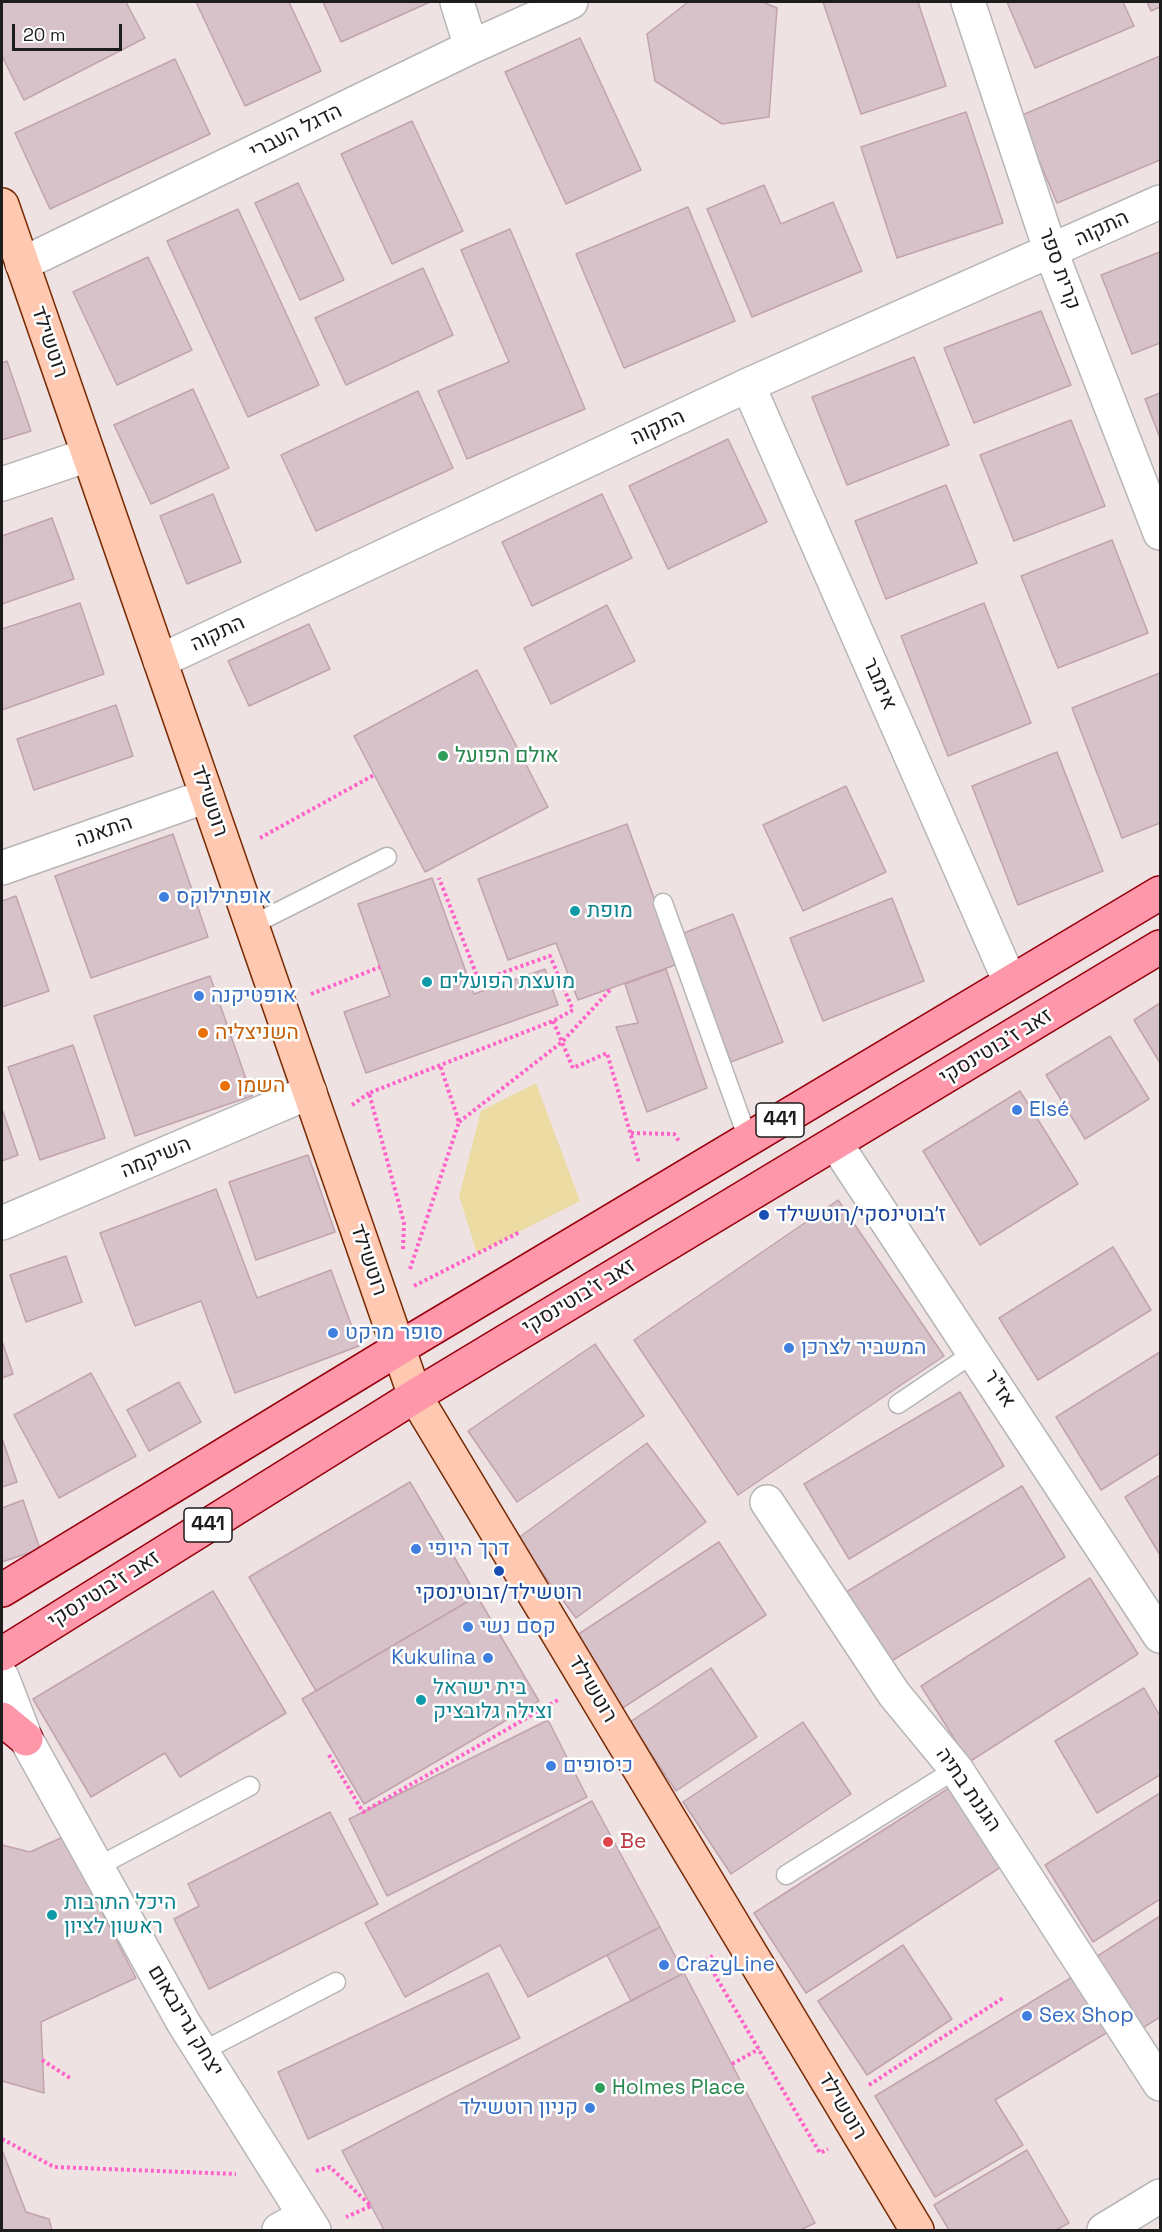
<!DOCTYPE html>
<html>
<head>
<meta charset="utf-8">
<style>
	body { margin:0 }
	#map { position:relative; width:1162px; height:2232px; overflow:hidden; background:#efe2e3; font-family:"Space Grotesk",sans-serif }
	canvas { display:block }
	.frame { position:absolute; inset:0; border:3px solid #1d1d1d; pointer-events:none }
	.scale { position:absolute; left:12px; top:24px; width:110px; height:27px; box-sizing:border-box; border:3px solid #1d1d1d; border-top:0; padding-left:8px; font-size:18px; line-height:21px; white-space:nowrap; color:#1d1d1d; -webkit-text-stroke:4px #fff; paint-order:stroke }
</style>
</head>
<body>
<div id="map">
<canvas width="1162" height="2232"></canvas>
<div class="frame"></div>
<div class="scale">20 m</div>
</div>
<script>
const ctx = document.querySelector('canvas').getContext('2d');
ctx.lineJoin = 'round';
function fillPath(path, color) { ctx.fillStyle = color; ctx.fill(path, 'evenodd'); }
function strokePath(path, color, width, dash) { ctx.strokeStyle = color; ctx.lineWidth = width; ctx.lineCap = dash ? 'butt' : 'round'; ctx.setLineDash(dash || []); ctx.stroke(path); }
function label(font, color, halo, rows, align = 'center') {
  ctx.font = font + ' "Space Grotesk",Heebo,sans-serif'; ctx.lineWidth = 5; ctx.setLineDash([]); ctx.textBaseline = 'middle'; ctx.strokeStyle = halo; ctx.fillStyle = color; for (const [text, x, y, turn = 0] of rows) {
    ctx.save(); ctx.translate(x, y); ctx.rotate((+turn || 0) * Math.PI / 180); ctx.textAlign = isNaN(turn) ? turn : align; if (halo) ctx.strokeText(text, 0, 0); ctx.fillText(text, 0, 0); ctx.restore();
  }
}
const grass = new Path2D(`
	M536,1083L580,1201L477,1253L459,1196L481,1111Z`);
const building = new Path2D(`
	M2,2H126L145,38L24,100L2,56Z
	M196,2H289L321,71L245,106Z
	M323,2H430L341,42Z
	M688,2H763L777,8L769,117L722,124L655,81L647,34Z
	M823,2H918L946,86L861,114Z
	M1007,2H1123L1134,26L1035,68Z
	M1147,2H1160V7L1151,11Z
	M580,38L641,170L566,204L505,72Z
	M1160,56V160L1057,203L1020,116Z
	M175,59L210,134L50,209L15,133Z
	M966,112L1003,223L897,258L861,147Z
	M412,121L463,231L392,264L341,154Z
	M298,183L344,280L300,300L255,203Z
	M764,185L781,224L833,202L862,271L752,317L707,209Z
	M688,207L735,321L624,368L576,254Z
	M238,209L319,385L248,417L167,241Z
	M510,229L585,409L467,459L438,391L509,362L461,250Z
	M1160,252V343L1132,354L1101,275Z
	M148,257L192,350L117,385L73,292Z
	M423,268L453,335L346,385L315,318Z
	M1041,311L1071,385L974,423L944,348Z
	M914,357L949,445L847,485L812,397Z
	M7,361L31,431L2,440V363Z
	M193,389L229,468L151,504L114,425Z
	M418,391L453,468L316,531L281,455Z
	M1160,393V438L1145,399Z
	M1071,420L1105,506L1014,541L980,455Z
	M728,439L767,522L668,569L629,486Z
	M946,485L977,563L886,599L855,521Z
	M213,494L241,562L187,584L160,516Z
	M602,494L632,558L532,606L502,542Z
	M52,518L74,579L2,604V536Z
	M1112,540L1148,633L1058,668L1021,576Z
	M80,603L104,674L2,710V629Z
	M984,603L1031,723L948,756L901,636Z
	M607,605L635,661L551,704L524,648Z
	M309,624L330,669L249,706L228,661Z
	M477,670L548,807L425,872L354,736Z
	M1160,673V823L1122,838L1072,708Z
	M116,705L133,756L34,790L17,739Z
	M1057,752L1103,871L1018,905L972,786Z
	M846,786L886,872L803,911L763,825Z
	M627,824L678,964L578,1000L556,943L508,960L478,879Z
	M173,834L208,937L91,978L55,876Z
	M432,878L474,994L545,969L558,1005L366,1073L344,1012L390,996L358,904Z
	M16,896L49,991L2,1007V901Z
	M892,898L924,981L823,1021L790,938Z
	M733,914L783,1042L731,1062L681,934Z
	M666,969L707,1088L647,1112L616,1027L638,1023L625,984Z
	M210,976L252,1096L135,1136L94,1016Z
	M1160,1003V1063L1134,1020Z
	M1110,1036L1149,1099L1085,1139L1046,1075Z
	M73,1045L105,1138L40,1160L8,1067Z
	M1020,1091L1078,1184L980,1245L923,1151Z
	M2,1109L18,1155L2,1161Z
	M308,1155L335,1232L256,1260L229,1182Z
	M216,1189L257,1298L331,1270L359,1346L235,1393L201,1301L135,1326L100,1233Z
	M838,1200L944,1356L738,1495L634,1340Z
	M1113,1247L1151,1310L1038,1380L999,1318Z
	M66,1256L82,1302L26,1322L10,1275Z
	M2,1341L13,1374L2,1378Z
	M595,1344L644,1416L517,1502L468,1431Z
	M1160,1352V1453L1101,1490L1056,1417Z
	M91,1373L136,1456L59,1498L14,1415Z
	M179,1382L201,1422L149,1451L127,1410Z
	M960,1392L1004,1466L849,1559L804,1484Z
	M2,1438L17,1482L2,1487Z
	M647,1443L706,1522L576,1618L517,1539Z
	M1160,1475V1555L1125,1497Z
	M410,1482L477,1596L316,1691L249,1577Z
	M1022,1486L1065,1557L888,1663L846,1592Z
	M23,1500L40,1549L2,1562V1508Z
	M719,1542L766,1615L621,1709L574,1637Z
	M1090,1578L1138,1654L969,1762L921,1686Z
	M213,1591L286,1713L180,1777L165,1753L91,1797L33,1699Z
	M477,1596L539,1701L364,1804L302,1699Z
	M711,1668L757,1737L676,1791L630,1722Z
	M1144,1688L1160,1716V1775L1097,1813L1055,1741Z
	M548,1720L587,1797L387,1896L349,1819Z
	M803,1722L851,1794L731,1874L683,1802Z
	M952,1786L1004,1865L806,1993L754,1913Z
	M1160,1793V1899L1093,1942L1045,1865Z
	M592,1801L660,1927L528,1997L500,1945L405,1997L365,1923Z
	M330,1812L378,1904L209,1989L174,1919L199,1906L188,1884Z
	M63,1837L136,1978L41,2022L44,2093L2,2081V1845L30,1852Z
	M1160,1916V2017L1141,2029L1096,1957Z
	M660,1927L684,1973L631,2001L607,1955Z
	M903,1945L952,2019L867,2075L818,2001Z
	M1084,1970L1118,2026L995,2100L1023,2145L935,2197L875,2096Z
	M488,1973L520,2038L308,2139L278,2072Z
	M684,1973L815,2223L800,2230H384L342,2151Z
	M2,2150L26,2212L49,2219L52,2230H2Z
	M1027,2150L1069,2223L1056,2230H949L934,2205Z`);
const path = new Path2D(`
	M260,838L374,775
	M311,994L380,967
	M553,1021L573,1068L607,1053L639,1163
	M352,1105L369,1093
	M459,1122L562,1042L611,989
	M631,1133L674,1134L679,1141
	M403,1249L404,1223L369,1093L553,1021L573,1010L550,956L479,981L439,878
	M410,1269L459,1122L440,1065
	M414,1286L520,1232
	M329,1755L363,1812L558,1700
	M713,1956L706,1960L820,2153L828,2149
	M42,2060L70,2078
	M732,2064L759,2049
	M869,2085L1003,1998
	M2,2139L54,2167L236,2174
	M316,2171L330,2167L371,2206L346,2217`);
const lane = new Path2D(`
	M663,903L748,1139
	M252,925L387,857
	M898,1404L975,1352
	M97,1867L250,1786
	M786,1875L956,1769
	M201,2052L336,1982`);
const street = new Path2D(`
	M457,2L471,47
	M968,2L1051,252L1160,533
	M22,264L471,47L571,2
	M748,385L1010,982
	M2,484L88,455
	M160,661L748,385L1160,202
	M2,868L207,796
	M836,1144L1160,1636
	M2,1223L310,1092
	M767,1502L894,1694L956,1769L1160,2084
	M2,1677L26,1739L183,2022L314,2230
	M279,2230L304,2216
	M1104,2230L1160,2196`);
const secondary = new Path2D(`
	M2,205L415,1396L917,2230`);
const primary = new Path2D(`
	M2,1590L416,1338L1160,893
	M2,1654L415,1396L1160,947
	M2,1719L26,1739`);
const markers = [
	[443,756,6,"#2e9e5b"],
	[164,897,6,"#3f7fe0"],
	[575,911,6,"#0f9aa8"],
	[427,982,6,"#0f9aa8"],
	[199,996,6,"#3f7fe0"],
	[203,1033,6,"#e8710a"],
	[225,1086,6,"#e8710a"],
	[1017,1110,6,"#3f7fe0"],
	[764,1215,6,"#1a4fb4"],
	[333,1333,6,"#3f7fe0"],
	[789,1348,6,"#3f7fe0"],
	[416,1549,6,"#3f7fe0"],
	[499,1571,6,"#1a4fb4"],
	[468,1627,6,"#3f7fe0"],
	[488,1658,6,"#3f7fe0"],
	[421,1700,6,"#0f9aa8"],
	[551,1766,6,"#3f7fe0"],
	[608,1842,6,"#e0444e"],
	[52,1915,6,"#0f9aa8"],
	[664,1965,6,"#3f7fe0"],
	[1027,2016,6,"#3f7fe0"],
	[600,2088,6,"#2e9e5b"],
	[590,2108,6,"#3f7fe0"]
];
const shields = [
	[780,1120,48],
	[208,1525,48]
];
const shieldNames = [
	["441",780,1120],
	["441",208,1525]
];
const streetNames = [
	["הדגל העברי",296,132,-26],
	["התקוה",1102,229,-25],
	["קרית ספר",1059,269,70],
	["רוטשילד",49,342,71],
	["התקוה",658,428,-25],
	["התקוה",218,634,-25],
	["אימבר",879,684,66],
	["רוטשילד",209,801,71],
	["התאנה",104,832,-19],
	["זאב ז'בוטינסקי",996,1047,-31],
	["השיקמה",156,1158,-23],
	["רוטשילד",368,1260,71],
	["זאב ז'בוטינסקי",579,1297,-31],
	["אז\"ר",999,1389,57],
	["זאב ז'בוטינסקי",104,1590,-32],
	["רוטשילד",592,1689,59],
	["הגננת בתיה",968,1790,55],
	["יצחק גרינבאום",185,2021,59],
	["רוטשילד",842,2106,59]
];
const leisureNames = [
	["אולם הפועל",455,756],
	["Holmes Place",612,2088]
];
const shopNames = [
	["אופתילוקס",176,897],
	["אופטיקנה",211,996],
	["Elsé",1029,1110],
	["סופר מרקט",345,1333],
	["המשביר לצרכן",801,1348],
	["דרך היופי",428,1549],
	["קסם נשי",480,1627],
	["Kukulina",476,1658,"right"],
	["כיסופים",563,1766],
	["CrazyLine",676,1965],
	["Sex Shop",1039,2016],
	["קניון רוטשילד",578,2108,"right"]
];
const cultureNames = [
	["מופת",587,911],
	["מועצת הפועלים",439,982],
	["בית ישראל",433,1688],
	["וצילה גלובציק",433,1712],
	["היכל התרבות",64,1903],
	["ראשון לציון",64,1927]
];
const foodNames = [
	["השניצליה",215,1033],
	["השמן",237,1086]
];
const transitNames = [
	["ז׳בוטינסקי/רוטשילד",776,1215],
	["רוטשילד/זבוטינסקי",499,1593,"center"]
];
const healthNames = [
	["Be",620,1842]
];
fillPath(grass, '#eddba4');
fillPath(building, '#d6c2c8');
strokePath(building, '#c2a3ad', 1.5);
strokePath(lane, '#b6b6b6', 21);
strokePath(street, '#b6b6b6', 36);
strokePath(secondary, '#782a00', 36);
strokePath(primary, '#96000d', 36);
strokePath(path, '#ff63c9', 4, [3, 3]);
strokePath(lane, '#fff', 18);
strokePath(street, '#fff', 33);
strokePath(secondary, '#fec8b1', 33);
strokePath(primary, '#ff97aa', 33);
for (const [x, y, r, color] of markers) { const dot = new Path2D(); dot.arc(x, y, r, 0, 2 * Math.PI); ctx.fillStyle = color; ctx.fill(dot); strokePath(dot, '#fff', 2); }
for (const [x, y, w] of shields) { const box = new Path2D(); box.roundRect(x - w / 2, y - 17, w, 34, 4.5); ctx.fillStyle = '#fff'; ctx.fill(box); strokePath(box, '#1d1d1d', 1.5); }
label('bold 20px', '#1d1d1d', null, shieldNames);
label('21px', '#1d1d1d', '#fff', streetNames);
label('21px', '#27864d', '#fff', leisureNames, 'left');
label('21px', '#366cbe', '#fff', shopNames, 'left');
label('21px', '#0d838f', '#fff', cultureNames, 'left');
label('21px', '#c56008', '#fff', foodNames, 'left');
label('21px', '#164399', '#fff', transitNames, 'left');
label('21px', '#be3a42', '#fff', healthNames, 'left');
</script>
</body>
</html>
